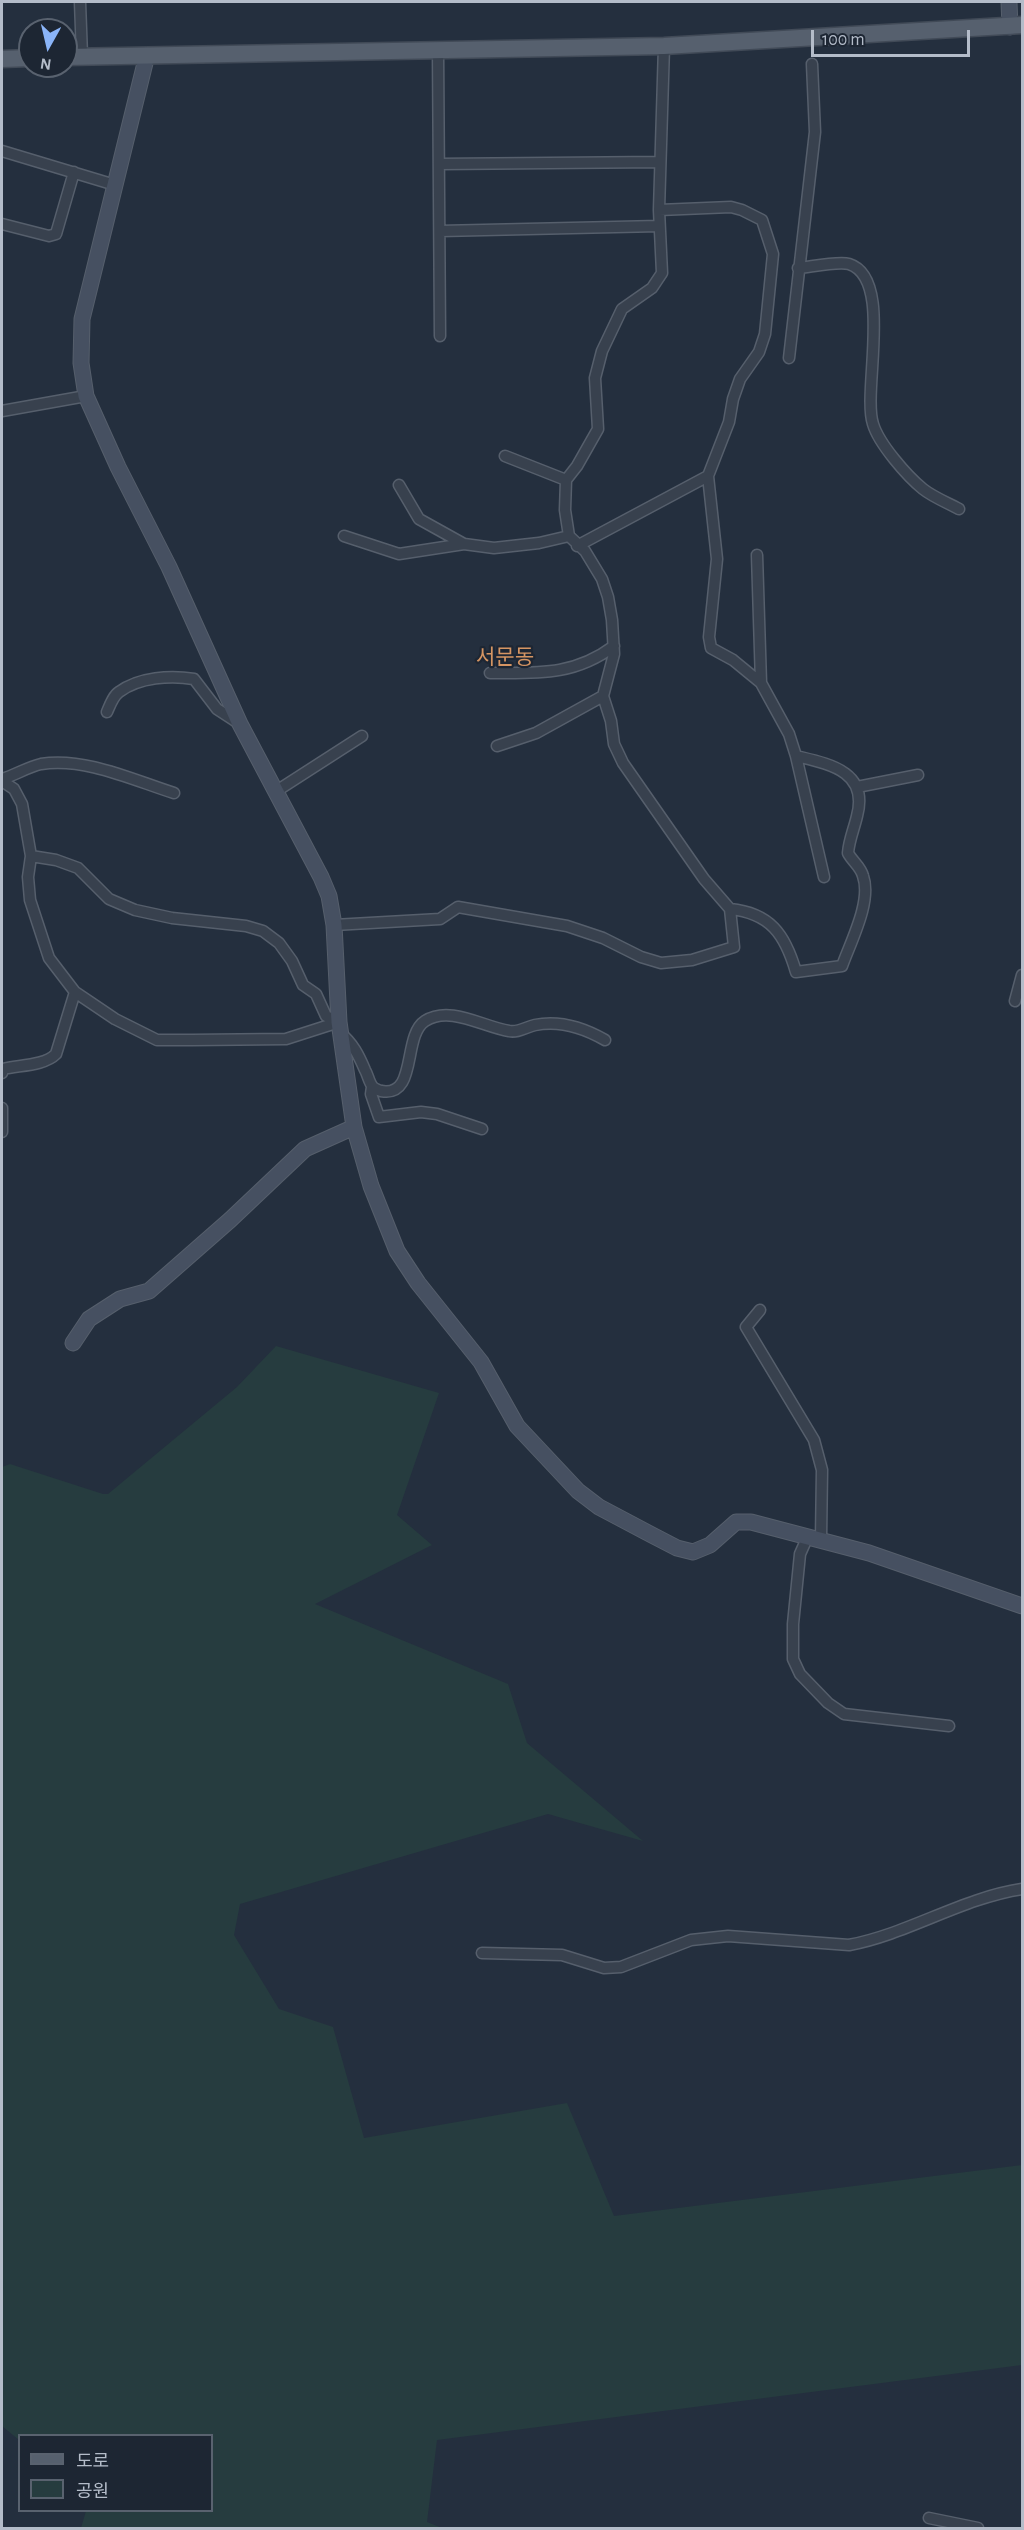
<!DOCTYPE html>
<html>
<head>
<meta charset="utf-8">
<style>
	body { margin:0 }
	#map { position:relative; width:1024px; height:2530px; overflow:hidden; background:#242f3e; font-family:"Alegreya Sans","Noto Sans KR",sans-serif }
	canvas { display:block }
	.frame { position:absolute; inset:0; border:3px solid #b4bcc9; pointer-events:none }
	.legend { position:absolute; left:18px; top:2434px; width:195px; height:78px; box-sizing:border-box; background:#1d2633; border:2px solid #59626f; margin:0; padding:8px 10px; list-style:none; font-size:18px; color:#b4bcc9 }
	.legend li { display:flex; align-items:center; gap:12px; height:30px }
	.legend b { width:30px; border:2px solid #59626f }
	.north { position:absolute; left:18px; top:18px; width:60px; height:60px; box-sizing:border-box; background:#1d2633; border:2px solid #59626f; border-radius:50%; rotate:188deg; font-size:16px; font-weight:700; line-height:24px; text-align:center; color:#b4bcc9 }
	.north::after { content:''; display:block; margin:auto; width:21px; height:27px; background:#8ab4f8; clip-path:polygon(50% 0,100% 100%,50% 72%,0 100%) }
	.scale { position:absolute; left:811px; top:30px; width:159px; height:27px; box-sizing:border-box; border:3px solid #b4bcc9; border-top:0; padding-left:8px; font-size:18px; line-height:21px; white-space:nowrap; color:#b4bcc9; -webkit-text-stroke:4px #1d2633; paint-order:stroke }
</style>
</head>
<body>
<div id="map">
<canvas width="1024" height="2530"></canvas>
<div class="frame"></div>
<ul class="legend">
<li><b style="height:8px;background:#56606e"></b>도로</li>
<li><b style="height:16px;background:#263c3f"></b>공원</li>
</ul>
<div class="north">N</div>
<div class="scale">100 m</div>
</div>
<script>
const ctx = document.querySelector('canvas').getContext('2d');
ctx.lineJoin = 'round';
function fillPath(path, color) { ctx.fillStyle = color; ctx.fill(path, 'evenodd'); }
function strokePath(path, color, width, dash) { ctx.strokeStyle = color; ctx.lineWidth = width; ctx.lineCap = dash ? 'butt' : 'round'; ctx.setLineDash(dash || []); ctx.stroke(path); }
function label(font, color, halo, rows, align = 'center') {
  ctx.font = font + ' "Alegreya Sans","Noto Sans KR",sans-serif'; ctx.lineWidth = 4.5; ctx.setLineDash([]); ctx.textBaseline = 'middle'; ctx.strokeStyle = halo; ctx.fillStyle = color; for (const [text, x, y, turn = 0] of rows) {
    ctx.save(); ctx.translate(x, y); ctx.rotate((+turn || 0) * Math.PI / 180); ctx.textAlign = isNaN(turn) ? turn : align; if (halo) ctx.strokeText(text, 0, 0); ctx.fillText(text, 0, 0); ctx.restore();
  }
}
const green = new Path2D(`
	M276,1346L439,1393L397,1515L432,1545L315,1604L508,1684L527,1743L643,1841L548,1814L240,1904L234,1935L279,2009L333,2027L364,2138L567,2103L614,2216L1022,2165V2365L437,2440L427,2522L442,2528H81L86,2511L212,2510V2436H20L19,2440L2,2426V1467L10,1464L103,1494H108L237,1387Z`);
const street = new Path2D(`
	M80,2L82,56
	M664,46L659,210L731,207L742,210L762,220L773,254L765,334L759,352L740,379L733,399L729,422L708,476L717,559L709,637L711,648L733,660L761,683L789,734L796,756L824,877
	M438,51L440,336
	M2,151L115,185
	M439,164L660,162
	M659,210L662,273L652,288L622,309L602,351L595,378L598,429L577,466L566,480L565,510L569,536L585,551L602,579L608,597L612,620L614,654L603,696L611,721L614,744L623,763L704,879L730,909C770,913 785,934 796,972L842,966C851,941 872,901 863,876C861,867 852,861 848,853C849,840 854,829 857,816C869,771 829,764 796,756
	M2,224L49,236L56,234L74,172
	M440,231L659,226
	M798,268C810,267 838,261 849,264C894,278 862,391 873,424C879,444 907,476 923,489C933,497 948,503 959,509
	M789,358L815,132L812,64
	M2,411L86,396
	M505,456L566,480
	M399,485L419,519L464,544
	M344,536L399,554L464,544L494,548L539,543L569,536
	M577,546L708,476
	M757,555L761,683
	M490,673C537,673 574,676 614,646
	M107,712C110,705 113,696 119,692C139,677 171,675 194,679L217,709L240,724
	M497,746L536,733L603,696
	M2,779C15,775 28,767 41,764C85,757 133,780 174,793
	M2,781L14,789L22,804L31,856L56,860L78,868L109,899L135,910L172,918L246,926L263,931L279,943L292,961L303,985L316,994L326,1016L339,1022
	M857,787L918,775
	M275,792L362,736
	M31,856L28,877L30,900L49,958L75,992L115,1019L157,1040H192L286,1039L339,1022
	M334,925L440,919L458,907L567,926L603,938L641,957L661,963L692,960L734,947L730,909
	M1015,1001L1022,975
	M340,1033C353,1043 359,1056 365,1070C368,1075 369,1083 373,1087C375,1089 378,1090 381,1091C418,1098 402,1036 425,1021C450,1005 483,1027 509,1031C518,1033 526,1027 535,1025C560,1020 584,1028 605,1040
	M2,1073L3,1069C19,1065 44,1066 56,1054L75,992
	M372,1087L371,1094L379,1117L421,1112L437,1114L482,1129
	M2,1108V1132
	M760,1310L746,1327L814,1440L822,1470L821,1539
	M808,1536L800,1554L793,1624V1659L800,1674L828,1703L844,1714L949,1726
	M482,1953L562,1955L604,1968L621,1967L691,1940L728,1936L849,1945C908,1934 962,1898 1022,1889
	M929,2518L978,2528`);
const secondary = new Path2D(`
	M1009,2L1010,27
	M147,55L82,319L81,363L86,396L118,467L169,567L240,724L321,877L329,896L334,925L339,1022L354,1127L371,1186L397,1251L418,1283L481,1362L517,1426L578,1491L599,1507L650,1534L677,1548L693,1552L710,1545L736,1522H751L869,1553L1022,1606
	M73,1343L89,1319L120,1299L149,1291L230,1220L305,1149L354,1127`);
const primary = new Path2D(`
	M66,57L664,46L1022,25
	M2,59L30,58`);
const quarterNames = [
	["서문동",505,658]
];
fillPath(green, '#263c3f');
strokePath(street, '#565f6c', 13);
strokePath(secondary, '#565f6c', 17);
strokePath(primary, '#414a57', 19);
strokePath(street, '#38414e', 10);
strokePath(secondary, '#465061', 15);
strokePath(primary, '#56606e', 16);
label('21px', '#d59563', '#1d2633', quarterNames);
</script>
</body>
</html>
